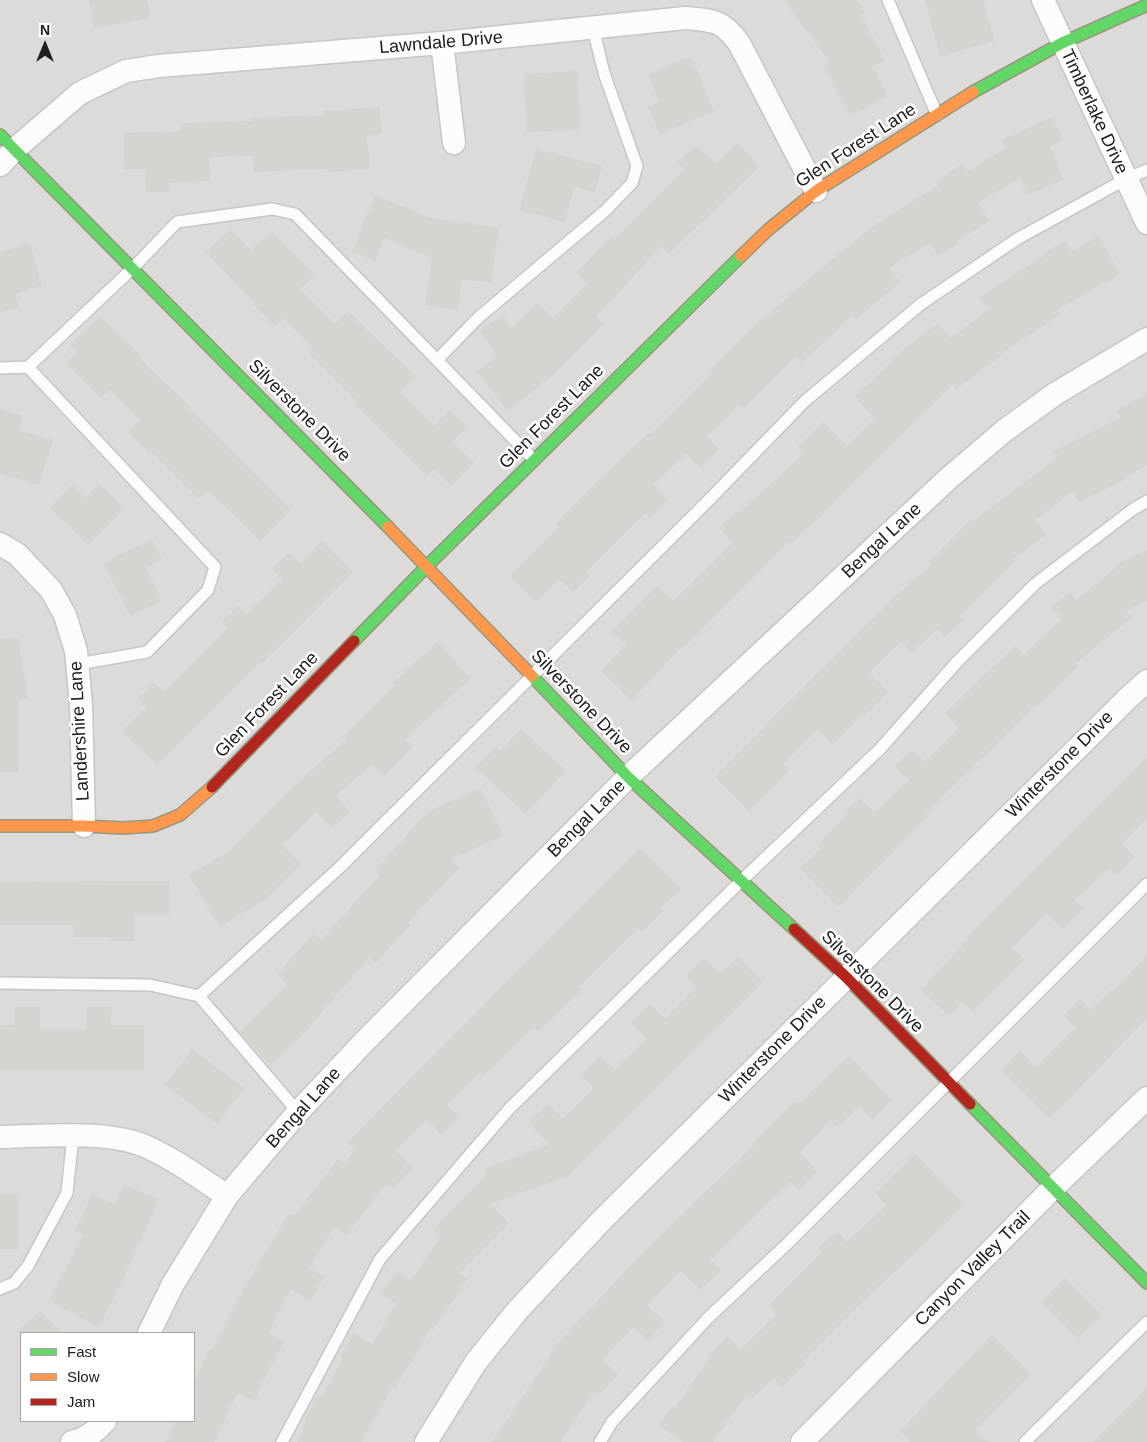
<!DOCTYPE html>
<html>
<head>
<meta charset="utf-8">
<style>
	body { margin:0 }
	#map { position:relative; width:1147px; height:1442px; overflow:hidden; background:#eeece8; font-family:Helvetica,sans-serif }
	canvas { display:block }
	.legend { position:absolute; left:20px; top:1332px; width:175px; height:90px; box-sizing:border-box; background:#fff; border:1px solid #a6a6a6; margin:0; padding:6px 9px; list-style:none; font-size:15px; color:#202020 }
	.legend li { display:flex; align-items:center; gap:10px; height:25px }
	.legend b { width:25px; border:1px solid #a6a6a6 }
	.north { position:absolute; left:20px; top:20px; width:50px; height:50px; -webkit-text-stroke:4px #fff; paint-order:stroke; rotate:0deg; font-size:14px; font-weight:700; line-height:20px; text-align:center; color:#202020 }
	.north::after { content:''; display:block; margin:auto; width:18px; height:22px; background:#202020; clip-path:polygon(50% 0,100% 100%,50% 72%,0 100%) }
</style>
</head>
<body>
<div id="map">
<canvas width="1147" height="1442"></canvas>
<ul class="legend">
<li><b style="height:6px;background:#63d668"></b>Fast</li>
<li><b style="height:6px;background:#ff974d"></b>Slow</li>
<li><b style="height:6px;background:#b3261e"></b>Jam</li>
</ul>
<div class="north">N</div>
</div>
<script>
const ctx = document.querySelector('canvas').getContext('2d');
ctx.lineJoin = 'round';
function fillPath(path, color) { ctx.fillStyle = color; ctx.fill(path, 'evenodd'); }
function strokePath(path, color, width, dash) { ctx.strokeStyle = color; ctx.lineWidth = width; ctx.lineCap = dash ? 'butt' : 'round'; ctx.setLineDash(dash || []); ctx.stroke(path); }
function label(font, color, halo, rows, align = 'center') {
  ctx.font = font + ' Helvetica,sans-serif'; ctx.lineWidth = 5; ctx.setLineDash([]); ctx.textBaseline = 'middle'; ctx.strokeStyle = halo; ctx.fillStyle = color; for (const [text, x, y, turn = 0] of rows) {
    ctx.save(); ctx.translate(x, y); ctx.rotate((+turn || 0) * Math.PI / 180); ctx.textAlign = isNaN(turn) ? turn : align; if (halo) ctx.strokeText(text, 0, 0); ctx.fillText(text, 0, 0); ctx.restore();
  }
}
const residential = new Path2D(`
	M0,0H1147V1442H0ZM21,1333H194V1421H21Z`);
const building = new Path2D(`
	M89,0H147L151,18L94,28Z
	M784,0H856L865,12L861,15L885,60L873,67L888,96L851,116L823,64L829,61Z
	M925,0H983L995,41L940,56Z
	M691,56L714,111L660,134L648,107L659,102L648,74Z
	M578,71L580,130L526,132L524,74Z
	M380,107L382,134L367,136L370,169L328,172V169L253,172V156L209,157L210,181L169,183V192H146L145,169H124L123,133L181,131V123L252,121V118L324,115V111Z
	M1052,117L1063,140L1050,146L1064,179L1027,195L1020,178L978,203L989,221L957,241L958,243L938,256L930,243L889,268L901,282L856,319L853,315L801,363L795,356L743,408L739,404L707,437L719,449L701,468L686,453L653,485L669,500L650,518L645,513L586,572L590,576L573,592L559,579L536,602L510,576L559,527L556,523L597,482L649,433L651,434L710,375L707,373L749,331L805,282L876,224L939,185L936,181L963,164L967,172L1006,148L1002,140Z
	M737,143L760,166L669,254L661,246L596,317L603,324L550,377L508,411L477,372L497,356L480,330L503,315L511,329L538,303L553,318L588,283L577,273L611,236L615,239L685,169L678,162L696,145L716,164Z
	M536,149L602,166L595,192L574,187L565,222L519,210Z
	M375,195L431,218L499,228L491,283L462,279L458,310L425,305L432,258L384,238L375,261L352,251Z
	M231,229L251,250L271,232L315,275L300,289L335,324L348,311L416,377L400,392L434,426L450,410L467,427L452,442L474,463L451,486L434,469L427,476L354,403L356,400L308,352L313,347L283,318L275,326L252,304L254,302L206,252Z
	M1098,236L1120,274L1057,310L1060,315L1000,354L1001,356L956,389L953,384L832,503L833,505L790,544L788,542L683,648L682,647L631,700L601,671L626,644L612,631L658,586L673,601L733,543L719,528L737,511L739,513L804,454L798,447L823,422L847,446L875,418L855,397L904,349L938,323L950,338L989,310L980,297L1045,255L1044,253L1065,241L1071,252Z
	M30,243L42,286L15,294L19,307L0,313V252Z
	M100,316L142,357L140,359L191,408L190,409L291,510L260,541L208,490L199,499L150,450L148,452L128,432L140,419L110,390L101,398L66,363L77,352L70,345Z
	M1147,394V465L1125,477L1126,479L1079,502L1073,491L1035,520L1046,535L1012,560L1014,562L960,616L964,620L945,637L937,629L912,653L901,641L869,673L888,692L863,717L862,715L833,744L818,729L783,764L789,770L749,811L715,777L766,726L765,725L877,615L876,614L931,564L929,562L971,519L973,521L1057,458L1054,451L1121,417L1117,410Z
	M0,409L23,416L19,430L53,440L39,485L0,474Z
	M99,484L124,509L88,545L50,508L72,485L85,498Z
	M152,539L162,559L146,568L162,601L130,616L103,563Z
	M322,541L353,572L292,634L261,664L260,662L157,765L122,731L146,707L137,699L154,683L164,692L227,629L221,623L239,605L247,614L282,580L272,569L290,552L301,563Z
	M1147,550V601L1126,610L1132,617L1075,664L1078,666L1038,706L1036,705L925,814L928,816L839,907L800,868L821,848L817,845L847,815L844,813L860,798L875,813L909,780L895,766L912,750L925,762L959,728L945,713L1015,646L1024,655L1061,619L1051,607L1070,592L1076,600L1118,566L1117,564Z
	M18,637L28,698L19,700V772H0V639Z
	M437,642L471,678L405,739L413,746L383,776L371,765L336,795L350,812L332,828L316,811L282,845L301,864L266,899L220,927L189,875L231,850L294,786L346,740L343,737L395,685L393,683Z
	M521,729L566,771L525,814L476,767L496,747L500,751Z
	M1147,758V818L1122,844L1134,856L1117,875L1109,868L1075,900L1084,908L1062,929L1046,913L1012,947L1024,959L973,1011L962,1002L949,1016L921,990L969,938L967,937Z
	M481,788L503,836L451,859L459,867L408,923L410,925L376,963L370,958L312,1023L313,1024L270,1066L240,1032L288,985L277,974L314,934L321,940L380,875L375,870L429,811Z
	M640,848L681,889L661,908L663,911L642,932L638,928L580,986L582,989L538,1032L533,1027L483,1077L479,1073L447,1105L459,1117L442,1135L426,1120L395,1151L413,1168L392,1189L386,1184L346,1235L335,1226L309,1268L325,1277L310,1301L291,1289L268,1334L284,1342L273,1365L271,1364L255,1401L237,1393L215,1442H166L174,1421H194V1383L209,1349L212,1350L248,1281L289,1214L294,1216L338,1159L344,1163L355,1150L348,1142Z
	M111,881H169V915H134V941H111V937H73V925H0V882Z
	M1147,955V1018L1050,1118L1001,1070L1020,1051L1036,1067L1076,1027L1064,1015L1080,999L1091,1010L1113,988L1115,989Z
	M738,957L763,982L566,1177L490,1204L509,1223L459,1273L468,1279L433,1330L431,1328L395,1389L392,1387L362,1442H297L306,1422L304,1421L317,1396L321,1398L343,1358L340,1356L353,1333L372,1344L396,1304L380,1294L397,1271L411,1280L441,1237L433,1229L486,1176L484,1169L549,1144L529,1123L548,1104L563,1119L594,1088L581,1075L600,1056L615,1070L647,1039L631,1023L650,1004L665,1019L697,987L686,976L704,958L720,974Z
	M14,1007H40V1029H86L87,1007H112L111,1025H144V1070H0V1025H14Z
	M192,1049L244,1088L217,1124L165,1085Z
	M850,1056L891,1100L872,1119L860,1106L837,1127L831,1120L799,1152L817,1171L799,1190L790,1181L710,1260L721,1270L700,1290L680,1270L647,1306L665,1322L648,1340L634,1327L602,1360L618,1375L599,1395L595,1391L561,1442H492L553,1351L551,1350L644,1252L754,1145L752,1144L795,1101L798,1104Z
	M915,1154L965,1205L856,1308L803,1361L805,1364L782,1387L773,1378L751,1399L747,1394L713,1442H683L659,1425L672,1407L674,1409L710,1357L709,1356L728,1337L740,1350L777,1314L768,1306L822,1252L818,1248L837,1231L847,1242L887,1205L875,1193Z
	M124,1184L159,1200L126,1272L127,1273L99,1327L49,1301L83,1235L75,1231L92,1194L115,1204Z
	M0,1194H19V1249H0Z
	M1065,1278L1102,1315L1078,1338L1041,1302Z
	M40,1311L62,1333H16Z
	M992,1335L1031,1374L975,1430L988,1442H911L900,1431Z
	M1147,1388V1442H1093Z`);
const lane = new Path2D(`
	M888,0L937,115
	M437,360L478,318L605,211L632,183L637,166L604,73L593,28
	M28,367L215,567L208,590L147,652L78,664
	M0,368L28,367L133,268L177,222L272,209L295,214L534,460
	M0,983L150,985L199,996L339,868L705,504L805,401L921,304L1017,239L1126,179L1147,170
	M199,996L298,1112
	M0,1289L14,1283L28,1266L67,1193L73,1136
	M282,1442L380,1259L509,1109L741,881L880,749L957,662L1035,584L1132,510L1147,501
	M600,1442L612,1422L709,1317L787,1244L1147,884
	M1025,1442L1147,1322`);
const street = new Path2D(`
	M1043,0L1147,223
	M442,43L454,143
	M0,165L15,149L80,93L126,71L159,66L442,43L685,18C714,21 721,19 739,43L816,191
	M0,544L17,554L51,590L65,615L76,651L81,704L84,826
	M0,1137C41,1136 108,1130 145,1146C174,1159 200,1178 227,1196
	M149,1333L173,1284L227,1196L298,1112L363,1043L628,777L949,478L1004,431L1055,394L1147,339
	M72,1442C86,1439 96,1432 105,1421
	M426,1442L476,1362L517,1311L601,1221L1129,697L1147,681
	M802,1442L1052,1189L1147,1098`);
const fast = new Path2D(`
	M973,92L1062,43L1147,5
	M0,135L388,527
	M354,641L427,566L741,256
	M532,676L628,777L794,929
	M970,1104L1147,1283`);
const slow = new Path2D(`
	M741,256L769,229L816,191L973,92
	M388,527L532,676
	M0,826H84L123,828L153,826L180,815L212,787`);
const jam = new Path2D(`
	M212,787L354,641
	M794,929L846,977L970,1104`);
const streetNames = [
	["Lawndale Drive",441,43,-5],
	["Timberlake Drive",1094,112,65],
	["Glen Forest Lane",856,146,-33],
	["Silverstone Drive",299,411,45],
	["Glen Forest Lane",552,417,-45],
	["Bengal Lane",882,541,-43],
	["Silverstone Drive",581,702,46],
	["Glen Forest Lane",267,705,-46],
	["Landershire Lane",80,731,-93],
	["Winterstone Drive",1060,765,-45],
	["Bengal Lane",587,819,-45],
	["Silverstone Drive",872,982,45],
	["Winterstone Drive",773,1050,-45],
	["Bengal Lane",304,1108,-48],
	["Canyon Valley Trail",973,1269,-45]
];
fillPath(residential, '#dddbd9');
fillPath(building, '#d6d4d1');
strokePath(lane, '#c7c6c4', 14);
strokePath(street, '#c7c6c4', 25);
strokePath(fast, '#96987f', 14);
strokePath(slow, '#96987f', 14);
strokePath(jam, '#96987f', 14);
strokePath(lane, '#fcfcfc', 11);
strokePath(street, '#fcfcfc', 22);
strokePath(fast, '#63d668', 11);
strokePath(slow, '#ff974d', 11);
strokePath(jam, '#b3261e', 11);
label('18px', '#202020', '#fff', streetNames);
</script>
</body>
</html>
